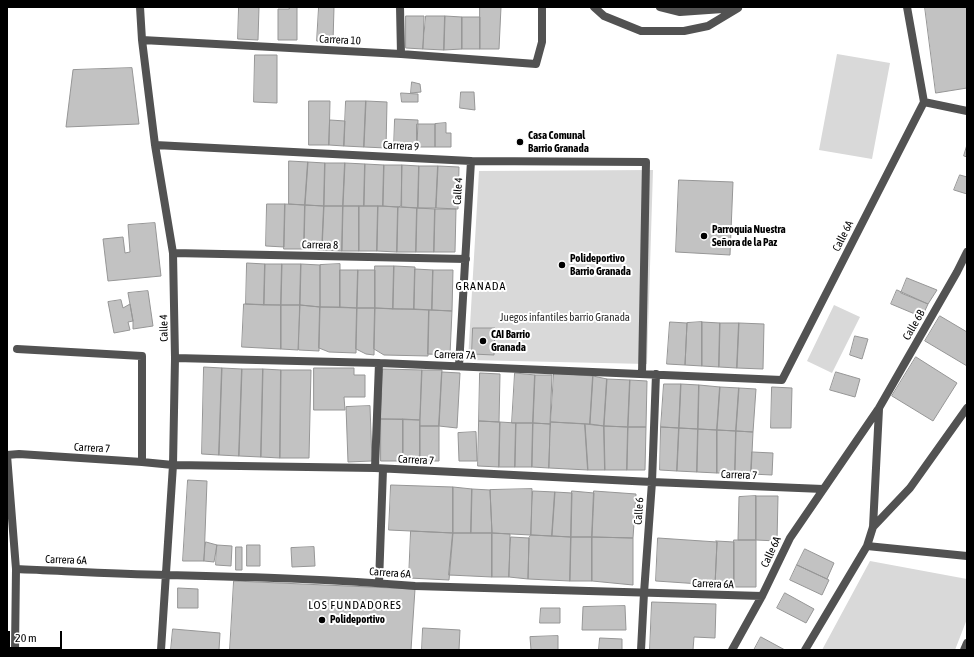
<!DOCTYPE html>
<html>
<head>
<meta charset="utf-8">
<style>
	body { margin:0 }
	#map { position:relative; width:974px; height:657px; overflow:hidden; background:#fff; font-family:"Asap Condensed",sans-serif }
	canvas { display:block }
	.frame { position:absolute; inset:0; border:8px solid #000; pointer-events:none }
	.scale { position:absolute; left:8px; top:631px; width:54px; height:18px; box-sizing:border-box; border:2px solid #000; border-top:0; padding-left:5px; font-size:12px; line-height:14px; white-space:nowrap; color:#000; -webkit-text-stroke:3px #fff; paint-order:stroke }
</style>
</head>
<body>
<div id="map">
<canvas width="974" height="657"></canvas>
<div class="frame"></div>
<div class="scale">20 m</div>
</div>
<script>
const ctx = document.querySelector('canvas').getContext('2d');
ctx.lineJoin = 'round';
function fillPath(path, color) { ctx.fillStyle = color; ctx.fill(path, 'evenodd'); }
function strokePath(path, color, width, dash) { ctx.strokeStyle = color; ctx.lineWidth = width; ctx.lineCap = dash ? 'butt' : 'round'; ctx.setLineDash(dash || []); ctx.stroke(path); }
function label(font, color, halo, rows, align = 'center') {
  ctx.font = font + ' "Asap Condensed",sans-serif'; ctx.lineWidth = 4; ctx.setLineDash([]); ctx.textBaseline = 'middle'; ctx.strokeStyle = halo; ctx.fillStyle = color; for (const [text, x, y, turn = 0] of rows) {
    ctx.save(); ctx.translate(x, y); ctx.rotate((+turn || 0) * Math.PI / 180); ctx.textAlign = isNaN(turn) ? turn : align; if (halo) ctx.strokeText(text, 0, 0); ctx.fillText(text, 0, 0); ctx.restore();
  }
}
const green = new Path2D(`
	M837,54L890,63L872,159L819,150Z
	M653,170L647,364L468,360L479,171Z
	M834,305L860,317L832,373L807,361Z
	M870,561L967,579V619L955,650H822Z`);
const building = new Path2D(`
	M239,7H259L258,40L238,39Z
	M289,7H297V40H278V9H289Z
	M319,7H334L333,42L317,41Z
	M480,7H501L499,49H480Z
	M925,7H967V88L936,93Z
	M406,16H424L423,49L406,48Z
	M426,16H445L444,50L423,49Z
	M445,16L462,17V49L444,50Z
	M462,17H480V49H462Z
	M255,55H277V103L254,102Z
	M132,68L139,124L66,127L73,70Z
	M412,82L420,84L421,92L411,93Z
	M461,92H474L475,110L460,108Z
	M401,93L418,94V102H402Z
	M309,101H330L329,145H309Z
	M346,101H366L364,147L344,146Z
	M366,101L387,102L386,148L364,147Z
	M395,119L418,120L417,147H394Z
	M330,120L345,121L344,146L329,145Z
	M446,123V133H451V147H435V124Z
	M417,124H435V147H417Z
	M967,145V157L964,156Z
	M289,161L308,162L305,205L289,204Z
	M308,162L325,163L324,206L305,205Z
	M325,163H345L343,206H324Z
	M345,163L365,164L364,206H343Z
	M365,164L384,165L383,206H364Z
	M384,165H402L401,206L398,207L383,206Z
	M402,165L419,166L418,208L402,207Z
	M419,166H438L436,208H418Z
	M438,166L459,167L458,209L436,208Z
	M960,175L967,177V194L954,190Z
	M679,180L733,182L730,255L676,252Z
	M267,204H285L284,247L266,246Z
	M285,204L305,205L304,249H284Z
	M305,205L324,206L322,250L304,249Z
	M324,206H343L342,251L322,250Z
	M343,206H359V251H342Z
	M359,206H378L377,251H359Z
	M378,206L398,207L397,252L377,251Z
	M398,207L417,208L416,252H397Z
	M417,208L435,209L434,252H416Z
	M435,209H456L455,252H434Z
	M155,223L161,276L108,281L103,239L123,237L125,253L130,252L128,225Z
	M247,263L265,264L264,305L246,304Z
	M265,264H282L281,305H264Z
	M282,264H301L300,305H281Z
	M301,264L320,265V307L300,305Z
	M340,264V307H320V265Z
	M375,266H394L393,309L375,308Z
	M394,266L415,267L414,309H393Z
	M415,269L433,270L432,310L414,309Z
	M340,270H358L357,308L340,307Z
	M358,270H375V308H357Z
	M433,270H453L452,311L432,310Z
	M907,278L937,290L928,304L901,293Z
	M897,290L928,304L922,317L891,304Z
	M148,291L153,326L133,329V321L128,293Z
	M121,300L123,308L130,304L133,321L128,322L130,330L114,333L108,302Z
	M244,304L281,305V349L242,347Z
	M281,305H300L298,350L281,349Z
	M300,305L320,307L319,351L299,350Z
	M320,307L357,308L356,353L329,352L319,348Z
	M357,308H375L374,355L366,354L356,349Z
	M375,308L429,310L428,356L384,355L374,349Z
	M429,310L452,311L450,355L428,354Z
	M940,316L967,332V366L925,341Z
	M670,322L687,323L685,365L667,364Z
	M702,322V366L685,365L687,323Z
	M702,322L720,323L719,367L702,366Z
	M720,323H739L737,368L719,367Z
	M739,323L764,324L763,369L737,368Z
	M473,328H495L494,355L472,354Z
	M855,336L868,339L862,359L850,355Z
	M916,357L957,383L933,421L892,396Z
	M204,367L222,368L219,455L202,454Z
	M222,368L242,369L239,456L219,455Z
	M314,368H354V375H365V397H344L345,410H314Z
	M242,369H263L261,457L239,456Z
	M263,369L281,370L280,458L261,457Z
	M383,369L422,370L420,420L381,419Z
	M281,370H311L309,458H280Z
	M422,370H442L439,426H420Z
	M442,372L460,373L457,428L439,426Z
	M836,372L860,379L855,397L830,390Z
	M480,373L500,374L499,422L479,421Z
	M515,373L535,375L533,423H512Z
	M554,373L593,376L590,424L551,422Z
	M535,375H552L550,424L533,423Z
	M593,376L607,379L604,426L590,424Z
	M607,379L630,380L628,427L604,426Z
	M630,380L647,381L646,427H628Z
	M664,384H681L679,428L661,427Z
	M681,384L699,385L698,429L679,428Z
	M699,385L720,387L717,430L698,429Z
	M720,387L739,388L736,431L717,430Z
	M772,387L792,388L791,428H771Z
	M739,388L756,389L753,432L736,431Z
	M370,406L372,461L348,462L346,407Z
	M381,419H403V461H381Z
	M403,419L420,420V461H403Z
	M479,421L500,422L499,467L478,466Z
	M500,422L516,423L515,467H499Z
	M551,422L585,424L588,470L549,468Z
	M516,423H533L532,467H515Z
	M533,423L550,424L549,468L532,467Z
	M585,424L604,426L605,470H588Z
	M420,426H439V461H420Z
	M604,426L628,427L627,470H605Z
	M628,427H646L645,470H627Z
	M661,427L679,428L677,471L660,470Z
	M679,428L698,429L697,472L677,471Z
	M698,429L717,430V473L697,472Z
	M717,430L736,431L735,473H717Z
	M736,431L753,432L751,474L735,473Z
	M476,432L477,461H459L458,433Z
	M752,452L773,453L772,475L751,474Z
	M188,480L207,481L204,561H183Z
	M391,485L453,487V533L389,530Z
	M453,487L472,489L471,533H453Z
	M472,489L490,490L492,533H471Z
	M532,489L531,535L492,533L490,490Z
	M533,491L555,492L552,536L531,535Z
	M572,491L594,493L592,537H571Z
	M594,491L636,494L633,538L592,537Z
	M555,492L572,493L571,537L552,536Z
	M756,496H778L777,541L756,540Z
	M756,496V540H738L739,497Z
	M411,531L453,533L449,580L409,578Z
	M453,533H492V577L449,575Z
	M492,533L510,534L509,577H492Z
	M531,535L571,537L570,581L528,579L529,538Z
	M511,537L529,538L528,579L509,577Z
	M571,537H592V581H570Z
	M592,537L633,538V585L592,581Z
	M658,538L717,542L715,585L656,581Z
	M734,540H756V587H734Z
	M716,541L734,542V587L715,585L717,542Z
	M206,542L217,545L214,562L204,561Z
	M217,545L232,546L231,566L216,565Z
	M247,545H260V566H247Z
	M236,547H242V570H236Z
	M314,547L315,566L292,567L291,548Z
	M805,549L834,563L827,579L797,565Z
	M797,565L829,580L822,595L790,580Z
	M234,581L415,589L411,650H230Z
	M178,588L198,589V608H178Z
	M785,593L814,609L806,623L777,608Z
	M652,602L716,604L715,638L694,637L693,650H650Z
	M625,606L626,630H582L583,607Z
	M541,608H560V623H540Z
	M423,628L460,630L459,650H422Z
	M173,629L220,633L219,650H171Z
	M558,636V650H531L530,637Z
	M761,637L785,650H754Z
	M600,638L622,639V650H599Z`);
const street = new Path2D(`
	M140,7L142,40L155,145L173,253L175,358L173,465L161,650
	M400,7L401,54
	M594,7L604,16L641,31H684L708,26L738,8
	M660,7L680,12L737,8
	M907,7L924,102
	M142,40L401,54L536,64L542,42V7
	M924,102L967,111
	M155,145L471,161L646,162L642,374
	M173,253L466,259
	M17,349L142,356V462
	M175,358L379,363L782,380L924,102
	M459,366L471,161
	M375,468L379,363
	M873,527L910,488L967,408
	M867,546L967,556
	M16,569C66,571 117,574 167,575C250,577 333,579 415,586L762,596
	M379,583L383,469
	M15,650L16,569L7,455L19,454L142,462L173,465L375,468L652,482L823,489
	M641,650L644,593L652,482L656,374
	M732,650L762,596L790,538L879,408L957,272L967,252
	M805,650L867,546L873,527L879,409
	M964,650L967,643`);
const markers = [
	[520,142,4,"#000"],
	[704,236,4,"#000"],
	[562,265,4,"#000"],
	[483,341,4,"#000"],
	[322,620,4,"#000"]
];
const streetNames = [
	["Carrera 10",340,40,3],
	["Carrera 9",401,146,3],
	["Calle 4",458,191,-87],
	["Calle 6A",843,236,-63],
	["Carrera 8",320,245,1],
	["Calle 6B",914,325,-60],
	["Calle 4",164,328,-91],
	["Carrera 7A",455,355,2],
	["Carrera 7",92,448,3],
	["Carrera 7",416,460,3],
	["Carrera 7",739,475,2],
	["Calle 6",639,511,-86],
	["Calle 6A",771,552,-65],
	["Carrera 6A",66,560,2],
	["Carrera 6A",390,573,4],
	["Carrera 6A",713,584,2]
];
const poiNames = [
	["Casa Comunal",528,136],
	["Barrio Granada",528,149],
	["Parroquia Nuestra",712,230],
	["Señora de la Paz",712,243],
	["Polideportivo",570,259],
	["Barrio Granada",570,272],
	["CAI Barrio",491,335],
	["Granada",491,348],
	["Polideportivo",330,620]
];
const parkNames = [
	["Juegos infantiles barrio Granada",565,318]
];
const neighbourhoodNames = [
	["GRANADA",481,286],
	["LOS FUNDADORES",355,605]
];
fillPath(green, '#d9d9d9');
fillPath(building, '#c2c2c2');
strokePath(building, '#969696', 1);
strokePath(street, '#525252', 8);
for (const [x, y, r, color] of markers) { const dot = new Path2D(); dot.arc(x, y, r, 0, 2 * Math.PI); ctx.fillStyle = color; ctx.fill(dot); strokePath(dot, '#fff', 1.5); }
label('11px', '#000', '#fff', streetNames);
label('bold 11px', '#000', '#fff', poiNames, 'left');
label('11px', '#303030', '#fff', parkNames);
ctx.letterSpacing = '1px';
label('12px', '#000', '#fff', neighbourhoodNames);
ctx.letterSpacing = '0px';
</script>
</body>
</html>
